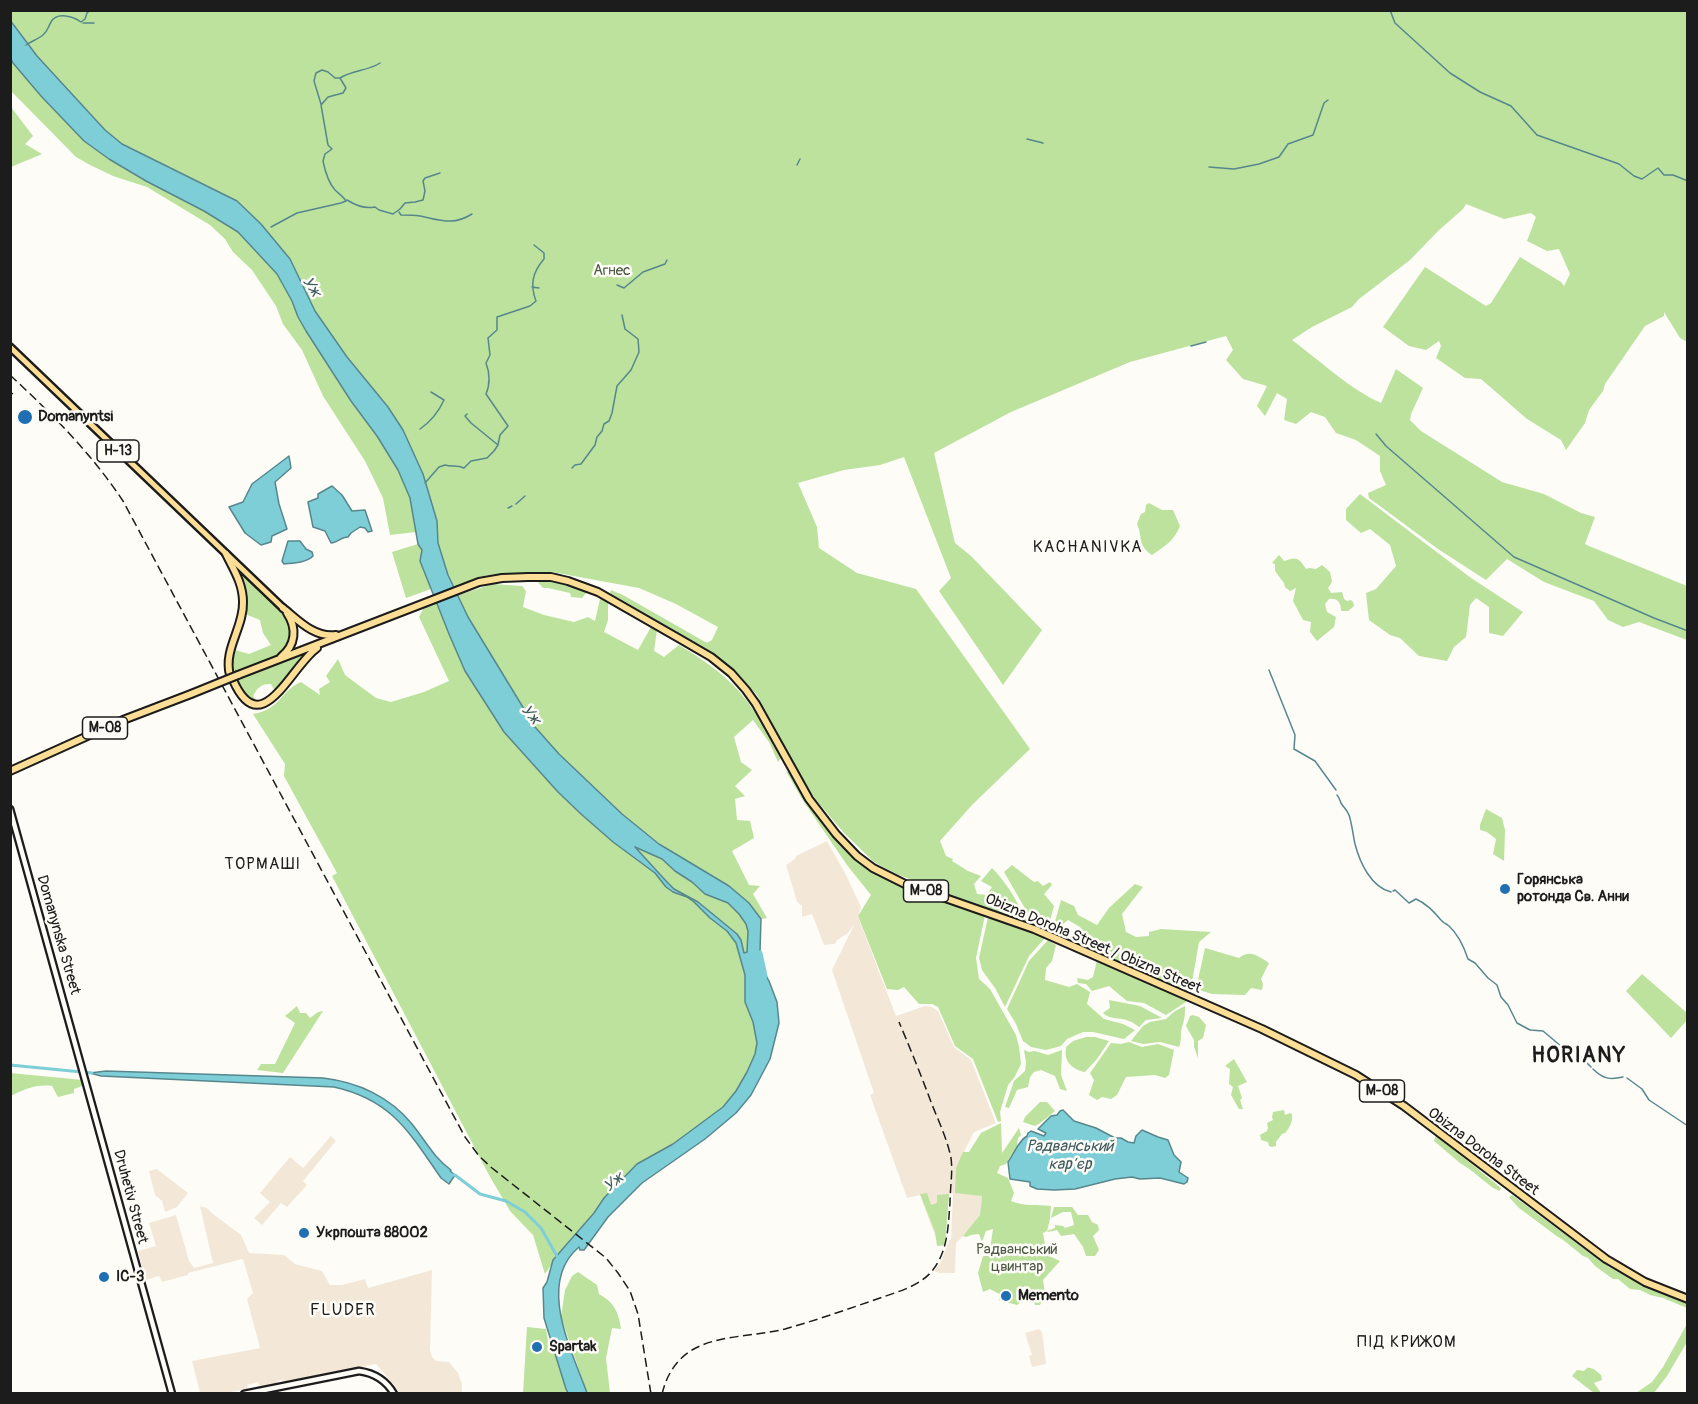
<!DOCTYPE html>
<html>
<head>
<meta charset="utf-8">
<style>
	body { margin:0 }
	#map { position:relative; width:1698px; height:1404px; overflow:hidden; background:#fdfcf7; font-family:Pangolin,sans-serif }
	canvas { display:block }
	.frame { position:absolute; inset:0; border:12px solid #1c1c1c; pointer-events:none }
</style>
</head>
<body>
<div id="map">
<canvas width="1698" height="1404"></canvas>
<div class="frame"></div>
</div>
<script>
const ctx = document.querySelector('canvas').getContext('2d');
ctx.lineJoin = 'round';
function fillPath(path, color) { ctx.fillStyle = color; ctx.fill(path, 'evenodd'); }
function strokePath(path, color, width, dash) { ctx.strokeStyle = color; ctx.lineWidth = width; ctx.lineCap = dash ? 'butt' : 'round'; ctx.setLineDash(dash || []); ctx.stroke(path); }
function label(font, color, halo, rows, align = 'center') {
  ctx.font = font + ' Pangolin,sans-serif'; ctx.lineWidth = 5; ctx.setLineDash([]); ctx.textBaseline = 'middle'; ctx.strokeStyle = halo; ctx.fillStyle = color; for (const [text, x, y, turn = 0] of rows) {
    ctx.save(); ctx.translate(x, y); ctx.rotate((+turn || 0) * Math.PI / 180); ctx.textAlign = isNaN(turn) ? turn : align; if (halo) ctx.strokeText(text, 0, 0); ctx.fillText(text, 0, 0); ctx.restore();
  }
}
const built = new Path2D(`
	M827,841L846,875L861,907L858,917L896,1016L925,1006L932,1007L938,1011L954,1047L971,1060L996,1123L974,1132L956,1168L982,1195L980,1215L969,1230L956,1243L955,1273H939L934,1271L941,1262L949,1240H951L953,1194H949L945,1245L939,1246L920,1195L907,1198L870,1095L874,1093L832,970L854,925L848,933L837,940L835,944L824,945L812,914L802,917V906L797,902L786,865L795,859L796,856Z
	M331,1136L336,1141L303,1181L307,1185L287,1207L281,1203L262,1225L254,1218L270,1202L260,1193L290,1157L303,1168Z
	M157,1169L188,1193L177,1207L165,1212L162,1201L155,1195L149,1171Z
	M200,1206L207,1208L213,1214L241,1235L249,1253L284,1255L295,1264L322,1271L330,1285H342L365,1279L368,1288L432,1270L430,1350L432,1357L436,1361L449,1362L458,1373L462,1384V1393H399L395,1386L376,1364L283,1383L282,1380L277,1381V1384L259,1388L258,1382L247,1385L248,1389L224,1393L222,1392L220,1393H200L192,1361L260,1348L247,1299L253,1293L243,1259L188,1273V1275L162,1282L159,1276L146,1280L138,1251L156,1246L149,1223L176,1215L189,1261L194,1268L213,1263Z
	M1039,1329L1042,1332L1046,1364L1032,1367L1029,1356L1032,1355L1025,1333Z`);
const green = new Path2D(`
	M11,10L1687,11V342L1680,338L1664,312V316L1645,326L1605,384L1603,391L1589,410L1585,423L1566,450L1561,440L1527,419L1481,379L1465,378L1436,358L1441,346L1439,341L1426,350L1409,346L1383,327L1425,267L1486,306L1491,303L1520,257L1561,282L1564,286L1570,274L1559,249L1547,251L1527,241L1536,217L1531,213L1504,219L1466,204L1463,209L1438,231L1410,260L1359,299L1352,307L1312,327L1292,340C1319,360 1351,390 1381,403L1396,369L1423,388L1411,414L1410,420L1421,431L1502,482L1544,494L1581,513L1595,517L1585,544L1589,546L1687,586V640L1639,622L1623,627L1608,620L1594,601L1544,582L1507,559L1486,580L1438,549L1369,498L1368,493L1386,485L1380,471V456L1356,440L1336,433L1325,417L1311,412L1296,424L1284,420L1287,399L1277,393L1265,416L1257,406L1267,386L1243,379L1226,360L1233,350L1226,336L1130,362L1011,412L934,453L955,543L971,556L1042,630L1003,685L939,591L951,578L904,457L880,465L844,470L798,483L817,527L819,548L857,573L916,589L1030,749L972,805L940,841L946,856L953,859L952,861L968,871L981,876L974,884L977,894L987,895L992,887L981,881L992,868C1008,884 1017,902 1028,922L960,899L894,873L874,862L844,833L816,800L797,771L757,695L737,673L709,651L610,593L611,590L623,595L707,643L712,640L718,627L676,604L639,588L552,572L495,574L479,577L454,587L448,575L438,543L437,521L403,430L388,407L347,357L237,201L122,144L105,130L37,56L11,20Z
	M10,59L41,96L84,141L109,159L146,181L204,211L238,232L277,274L292,301L298,317L306,331L351,401L377,436L398,470L410,498L416,532L390,535L383,498L365,461L323,396L302,350L283,324L276,306L252,270L233,252L225,239L210,225L147,187L113,176L90,165L76,157L11,91Z
	M11,107L33,136L25,144L42,154L11,167Z
	M1360,494L1471,578L1523,612L1503,636L1489,633V607L1476,598L1470,605L1466,637L1454,647L1447,661L1419,656L1400,638L1390,635L1369,620L1366,593L1376,589L1396,566L1390,545L1370,529L1361,533L1346,520V509Z
	M1149,503L1162,510H1173L1180,526C1174,541 1165,546 1152,555C1137,545 1143,537 1137,524L1141,514L1145,512L1146,505Z
	M418,544L422,550L420,561L431,589L406,598L392,552Z
	M1279,555L1284,561C1297,556 1299,558 1306,569L1309,568L1316,569L1322,565L1330,572L1332,582L1328,588L1331,593L1342,592L1344,599L1347,601L1351,600L1353,602L1354,606L1348,611H1341C1341,603 1338,598 1329,599L1325,604L1327,612L1336,617L1334,627L1317,641L1310,632L1311,622L1303,620L1293,601L1296,588L1290,591L1285,587L1284,583L1275,571V564L1272,563Z
	M237,569L288,617L293,636L289,646L281,654L238,672L232,671C230,662 231,658 235,650L249,654L271,645L263,633L260,620L245,614C247,595 245,586 237,569Z
	M537,581C553,580 573,584 587,592L582,598L571,597L570,593L548,588H543Z
	M493,584L522,586L526,591L523,607L544,615L574,622L588,617L595,621L600,599L608,602V620L604,632L638,650L651,627L657,630L654,651L664,657L679,645C697,656 716,668 732,684C750,701 770,735 781,758L778,762L769,742L753,720L734,737L741,762L752,770L735,786L745,796L735,799L737,820L750,821L754,838L732,851L749,885L760,886L753,894L767,918L761,919L749,903L659,843L622,814L559,754L535,727L468,617L458,595Z
	M436,601L465,671L504,732L558,792L581,814L613,842L655,873L673,892L687,897L694,902L710,918L727,931L736,943L745,975V1002L753,1022L757,1043L755,1054L747,1072L736,1091L723,1107L673,1144L637,1164L604,1198L594,1213L562,1249L545,1274L533,1235L510,1211L489,1175L332,876L337,873L284,776L285,764L253,714C280,710 280,691 301,682L320,695L319,689L330,682L326,676L338,659L345,675L376,698L391,702L424,692L449,681L419,617L424,607Z
	M307,652L276,693L271,684C261,684 258,687 253,696L258,703L245,698L236,681Z
	M786,771L790,773C812,808 836,849 872,872C905,892 948,903 985,915L976,958L979,979L990,989L1016,1035L1019,1047L1021,1064L1014,1078L1008,1085L1000,1112L1001,1121L998,1122L973,1059L955,1046L938,1007L932,1004H919L904,987L898,990L887,989L858,916L871,895L847,865L802,799Z
	M1486,809L1502,818L1505,830L1504,861L1493,854L1496,839L1487,832L1480,830V825Z
	M634,846L662,859L675,871L692,882L705,894L728,903L739,914L746,924L748,931L747,952L745,954L721,922L698,902L674,889L667,882L655,868Z
	M1012,865L1034,882L1038,881L1043,886L1050,882L1052,885L1044,894L1054,906L1047,931L1034,924L1004,872Z
	M1135,884L1143,887L1122,914L1126,932L1136,937L1149,936V932L1161,929L1211,932L1199,942L1192,982L1191,987L1186,990L1097,953L1080,927L1068,920L1062,925L1061,938L1052,933L1061,900L1074,906L1078,915L1097,925L1109,908Z
	M988,917L1045,938L1029,956L1005,1007L995,988L982,970L979,958Z
	M1048,940L1056,945L1052,961L1046,968L1045,980L1069,987L1077,984L1090,992L1087,1004L1104,1019L1123,1024L1135,1030L1124,1039L1093,1032H1083L1067,1039L1061,1046L1046,1050L1031,1047L1023,1041L1016,1024L1007,1009L1029,961Z
	M1205,948L1239,958C1250,949 1258,956 1269,963L1261,979L1263,984L1262,990L1251,988L1245,995L1212,994L1196,989Z
	M1097,960L1187,999L1186,1002L1166,1015L1144,1003L1127,1001L1109,986L1092,991L1086,984L1078,983L1077,978L1088,980L1093,977Z
	M1642,974L1687,1013V1020L1671,1038L1626,991Z
	M1109,1000L1140,1006L1162,1018L1146,1020L1139,1027C1136,1025 1133,1022 1129,1021C1120,1017 1110,1020 1103,1013L1110,1008Z
	M297,1006L300,1013H306L310,1018L318,1012L323,1011L283,1073L257,1070L261,1064H275L295,1023L285,1016Z
	M1185,1006C1185,1015 1185,1018 1182,1027C1180,1034 1182,1040 1179,1047L1160,1042L1143,1044L1131,1041L1143,1026L1150,1022L1166,1019L1175,1011Z
	M1193,1015L1199,1017L1206,1025L1203,1038L1198,1041V1058L1194,1047V1040L1186,1026L1190,1016Z
	M1086,1037H1095L1109,1041L1097,1059L1085,1072C1078,1071 1068,1066 1066,1057C1065,1054 1066,1050 1066,1047L1073,1041Z
	M1129,1042L1142,1047L1158,1044L1174,1050L1169,1075L1165,1078L1155,1075L1126,1077L1117,1095L1111,1099L1102,1097L1097,1100L1089,1095L1094,1080L1090,1073L1111,1043L1121,1044Z
	M1024,1050L1029,1052L1035,1051L1048,1055L1062,1050L1061,1075L1067,1091L1060,1089L1055,1076L1041,1070L1034,1072L1030,1077L1028,1087L1017,1090L1009,1108L1005,1107L1014,1081L1025,1071L1026,1062Z
	M1234,1059L1247,1082L1238,1086L1242,1098L1240,1100L1243,1109H1239L1231,1095L1233,1087L1229,1084L1230,1069L1225,1066Z
	M10,1073L83,1080L82,1086L74,1089V1093L58,1097L52,1086C36,1084 25,1089 11,1096Z
	M1040,1102H1047L1055,1111C1048,1116 1043,1122 1035,1126L1023,1122L1025,1117Z
	M1284,1110L1285,1115L1290,1113L1292,1114C1293,1120 1290,1128 1285,1133L1282,1134L1276,1142V1146L1272,1147L1269,1146L1268,1142L1261,1140L1260,1135L1267,1131L1268,1128L1267,1123L1273,1120L1272,1117L1273,1112Z
	M1001,1123L1002,1153L1019,1128L1021,1135L1018,1138L1017,1146L1006,1164L1000,1166L997,1173L1008,1178L1014,1193L1011,1201C1025,1207 1037,1204 1051,1206L1050,1219L1047,1231L1055,1228V1225L1063,1226L1065,1228L1074,1225L1071,1212H1063L1051,1218L1054,1207H1072L1078,1215H1088L1092,1222L1098,1225L1099,1230L1093,1236L1099,1250L1095,1256H1086L1083,1247L1074,1234L1061,1236L1057,1230L1048,1232L1047,1231L1043,1233L1047,1255L1060,1261L1043,1280L1045,1293L1040,1305H1035L1031,1291L1025,1286L1016,1293L1020,1303L1017,1305L999,1300L1001,1295L990,1289L983,1292L978,1273L983,1256H989L993,1229L986,1231L982,1242L979,1234L971,1235L966,1237L963,1236L980,1215L982,1196L955,1193L956,1168L963,1152H969L981,1133Z
	M1436,1135L1501,1188L1500,1191L1493,1188L1468,1168L1460,1163L1434,1141Z
	M927,1193L931,1205L937,1203V1195L949,1194L945,1245L937,1246L935,1232L920,1194Z
	M1512,1195L1609,1267L1645,1286L1687,1304V1308L1663,1298L1650,1295L1640,1290L1630,1289L1618,1279H1613L1595,1266L1588,1258L1583,1256L1562,1239L1558,1237L1519,1208L1509,1197Z
	M578,1272L597,1285L599,1294C614,1302 619,1313 621,1329L612,1328L606,1358L610,1393H587L561,1317L565,1290L572,1276Z
	M1687,1324V1342L1667,1376L1654,1393H1636L1652,1382L1663,1367Z
	M527,1327L546,1329L549,1347L552,1346L568,1393L523,1394Z
	M1587,1368C1593,1367 1597,1372 1601,1375L1602,1380L1594,1383L1601,1393H1594L1572,1376L1577,1370L1584,1371Z`);
const water = new Path2D(`
	M10,20L37,56L105,130L122,144L237,201L261,224L290,259L315,311L347,357L388,407L403,430L423,474L437,521L438,543L448,575L468,617L535,727L559,754L622,814L659,844L729,886L749,903L761,919L760,951L762,968L769,981L777,1002L779,1023L770,1059L760,1078L751,1095L736,1113L705,1139L642,1183L608,1217L584,1250H580L579,1247C536,1283 572,1351 587,1393H568L566,1389L544,1318L543,1288L547,1282L553,1260L594,1213L604,1198L637,1164L673,1144L723,1107L736,1091L747,1072L755,1054L757,1043L753,1022L745,1002V975L736,943L727,931L710,918L694,902L687,897L673,892L666,887L655,873L613,842L581,814L558,792L504,732L465,671L449,634L420,561L422,550L418,544L410,498L398,470L377,436L351,401L306,331L298,317L292,301L277,274L238,232L204,211L146,181L109,159L84,141L41,96L13,63L11,59ZM635,847L662,859L675,871L692,882L705,894L728,903L739,914L746,924L748,931L747,952L744,953L741,940L737,934L698,902L674,889L667,882Z
	M289,456L291,468L275,482L279,504L287,529L272,536L271,542L261,545L245,533L229,507L243,502L252,484Z
	M332,486L342,495L352,511L365,510L372,531L368,532L365,528L360,527L351,533L348,537C341,537 337,543 331,543L325,531L313,527L308,502L318,498V494Z
	M288,541H300L306,549L312,552L313,556C306,563 293,563 284,564L282,561Z
	M106,1071L323,1078C358,1082 390,1097 412,1124C425,1140 434,1158 451,1170L450,1171L455,1175L449,1184L441,1178C409,1132 392,1100 334,1087L101,1076L90,1073Z
	M1063,1110L1074,1121L1096,1128L1115,1138H1121L1128,1142L1134,1143L1136,1136L1142,1130L1158,1137L1168,1140L1174,1155L1181,1162L1179,1172L1188,1178L1187,1182L1184,1184L1160,1178L1140,1179L1132,1177L1115,1179L1075,1189L1054,1190L1037,1189L1030,1186V1182L1010,1179L1008,1162C1014,1154 1018,1141 1027,1136L1028,1133L1031,1131L1044,1136L1046,1133L1038,1129L1051,1116L1057,1115L1060,1111Z`);
const stream = new Path2D(`
	M1390,10L1395,23L1450,73L1480,92L1511,106L1537,135L1619,164L1634,176L1642,179L1658,168L1664,175H1673L1688,181
	M83,23H94
	M26,45C32,41 38,39 43,35C48,31 48,27 51,22C57,11 74,17 81,22L85,19L87,13L90,10
	M321,104L314,81L316,73L322,70L328,72L335,78H339
	M1027,139L1043,143
	M797,165L800,159
	M1209,167L1234,169L1259,164L1279,157L1288,144L1313,135L1324,103L1328,100
	M347,200C355,205 366,209 375,207L379,210L393,214L400,209L405,203L415,202L423,200L425,191L423,181L425,178L440,173
	M399,212L401,215C407,215 414,215 420,216C440,220 453,226 472,214
	M271,227L297,213L341,203L346,201C343,196 339,194 335,190C328,182 325,171 323,161L325,154L332,149L328,145L321,105L328,97L343,93L346,88L340,78C353,70 368,71 380,63
	M617,285L624,288L643,272L665,264L667,260
	M532,287L539,288
	M1191,346L1206,342
	M467,414L465,416L471,423L498,445
	M420,429C430,422 439,411 444,400L431,392
	M1376,434L1386,446L1514,557L1654,618L1688,631
	M572,468L575,465L581,464L595,445L597,437L602,431L604,424L609,421L612,413L617,386L631,370L639,352L638,339L625,329L622,315
	M425,483L439,467L445,465C452,467 457,465 464,468L471,461L487,458L494,451L498,445L500,435L508,426L486,394C490,385 490,373 486,363L490,355L488,338L497,330V317L530,306L536,301C530,285 532,273 544,259V253L534,245
	M516,504L525,496
	M508,508L512,506
	M548,573H550
	M554,574L560,575
	M1269,670L1295,735L1294,749L1315,761L1336,790
	M1337,795C1339,797 1340,801 1341,803C1344,808 1347,810 1349,815C1352,824 1353,835 1355,844C1360,863 1371,887 1391,892
	M1393,891L1395,890L1409,903L1416,899C1427,904 1433,911 1441,920C1447,926 1443,921 1449,926C1459,935 1464,947 1468,959L1475,963L1488,978L1497,985L1501,997L1508,1005L1517,1023L1530,1030L1543,1031L1562,1047L1577,1053L1591,1067
	M1593,1069C1603,1079 1610,1080 1623,1077
	M1627,1078L1642,1089L1649,1100L1688,1126`);
const canal = new Path2D(`
	M10,1065L92,1073
	M452,1175H455L480,1194L506,1201L525,1212L541,1228L558,1258`);
const river = new Path2D(`
	M760,953L765,976
	M767,1050L772,1021`);
const secondary = new Path2D(`
	M10,809L172,1394
	M244,1394L359,1371C374,1373 386,1380 394,1394`);
const primary = new Path2D(`
	M10,347L283,608`);
const trunk = new Path2D(`
	M226,554C234,570 243,584 243,602C244,627 223,650 230,675
	M283,608C298,620 314,638 336,635
	M281,657C296,645 297,628 287,613
	M238,675L479,582L502,578L528,577H551L568,581L598,592L680,639L711,657L731,673L746,690L756,704L809,799L836,834L857,856L873,868L905,884L1034,929L1262,1029L1356,1075L1404,1106L1606,1259L1645,1282L1688,1299
	M233,680C261,744 291,666 317,648
	M10,771L123,720L191,694`);
const rail = new Path2D(`
	M10,375C52,414 91,453 123,501L465,1137L479,1156L492,1168L606,1258L618,1273L630,1291L638,1314L651,1394
	M10,392L13,394
	M662,1394C678,1330 735,1341 785,1329C817,1320 848,1309 880,1298C897,1292 920,1286 932,1271C948,1251 948,1228 950,1203C950,1188 953,1172 951,1158C947,1138 938,1120 931,1102C921,1075 910,1048 899,1022`);
const trunkBridge = new Path2D(`
	M191,694L238,675`);
const markers = [
	[25,417,8,"#1f6fb2"],
	[1505,889,6,"#1f6fb2"],
	[304,1233,6,"#1f6fb2"],
	[104,1277,6,"#1f6fb2"],
	[1006,1296,6,"#1f6fb2"],
	[537,1347,6,"#1f6fb2"]
];
const shields = [
	[118,451,42],
	[105,728,45],
	[926,891,45],
	[1382,1091,45]
];
const shieldNames = [
	["Н-13",118,451],
	["М-08",105,728],
	["М-08",926,891],
	["М-08",1382,1091]
];
const parkNames = [
	["Агнес",612,271],
	["Радванський",1017,1250],
	["цвинтар",1017,1267]
];
const poiNames = [
	["Domanyntsi",38,417],
	["Горянська",1517,880],
	["ротонда Св. Анни",1517,897],
	["Укрпошта 88002",316,1233],
	["ІС-3",116,1277],
	["Memento",1018,1296],
	["Spartak",549,1347]
];
const streetNames = [
	["Domanynska Street",58,935,74],
	["Obizna Doroha Street / Obizna Street",1093,944,23],
	["Obizna Doroha Street",1483,1152,37],
	["Druhetiv Street",130,1197,75]
];
const waterNames = [
	["Уж",311,287,58],
	["Уж",530,715,51],
	["Радванський",1070,1147],
	["карʼєр",1070,1165],
	["Уж",614,1183,-39]
];
const neighbourhoodNames = [
	["KACHANIVKA",1088,548],
	["ТОРМАШІ",263,865],
	["FLUDER",343,1311],
	["ПІД КРИЖОМ",1407,1343]
];
const districtNames = [
	["HORIANY",1579,1057]
];
fillPath(built, '#f3e8d8');
fillPath(green, '#bce29d');
fillPath(water, '#7eced8');
strokePath(water, '#57878d', 1.5);
strokePath(stream, '#57878d', 1.5);
strokePath(canal, '#7eced8', 3);
strokePath(river, '#7eced8', 5);
strokePath(secondary, '#1c1c1c', 9);
strokePath(primary, '#1c1c1c', 10);
strokePath(trunk, '#1c1c1c', 10);
strokePath(secondary, '#fdfcf7', 4.5);
strokePath(primary, '#fcde96', 5);
strokePath(trunk, '#fcde96', 6);
strokePath(rail, '#1c1c1c', 1.5, [9, 4.5]);
strokePath(trunkBridge, '#1c1c1c', 10, []);
strokePath(trunkBridge, '#fcde96', 6);
for (const [x, y, r, color] of markers) { const dot = new Path2D(); dot.arc(x, y, r, 0, 2 * Math.PI); ctx.fillStyle = color; ctx.fill(dot); strokePath(dot, '#fdfcf7', 2); }
for (const [x, y, w] of shields) { const box = new Path2D(); box.roundRect(x - w / 2, y - 11, w, 22, 4.5); ctx.fillStyle = '#fdfcf7'; ctx.fill(box); strokePath(box, '#1c1c1c', 1.5); }
label('bold 14px', '#1c1c1c', null, shieldNames);
label('15px', '#4c5743', '#fdfcf7', parkNames);
label('bold 15px', '#1c1c1c', '#fdfcf7', poiNames, 'left');
label('15px', '#1c1c1c', '#fdfcf7', streetNames);
label('italic 16px', '#3e5a5e', '#fdfcf7', waterNames);
ctx.letterSpacing = '1.5px';
label('16px', '#1c1c1c', '#fdfcf7', neighbourhoodNames);
ctx.letterSpacing = '0px';
ctx.letterSpacing = '1.5px';
label('bold 21px', '#1c1c1c', '#fdfcf7', districtNames);
ctx.letterSpacing = '0px';
</script>
</body>
</html>
